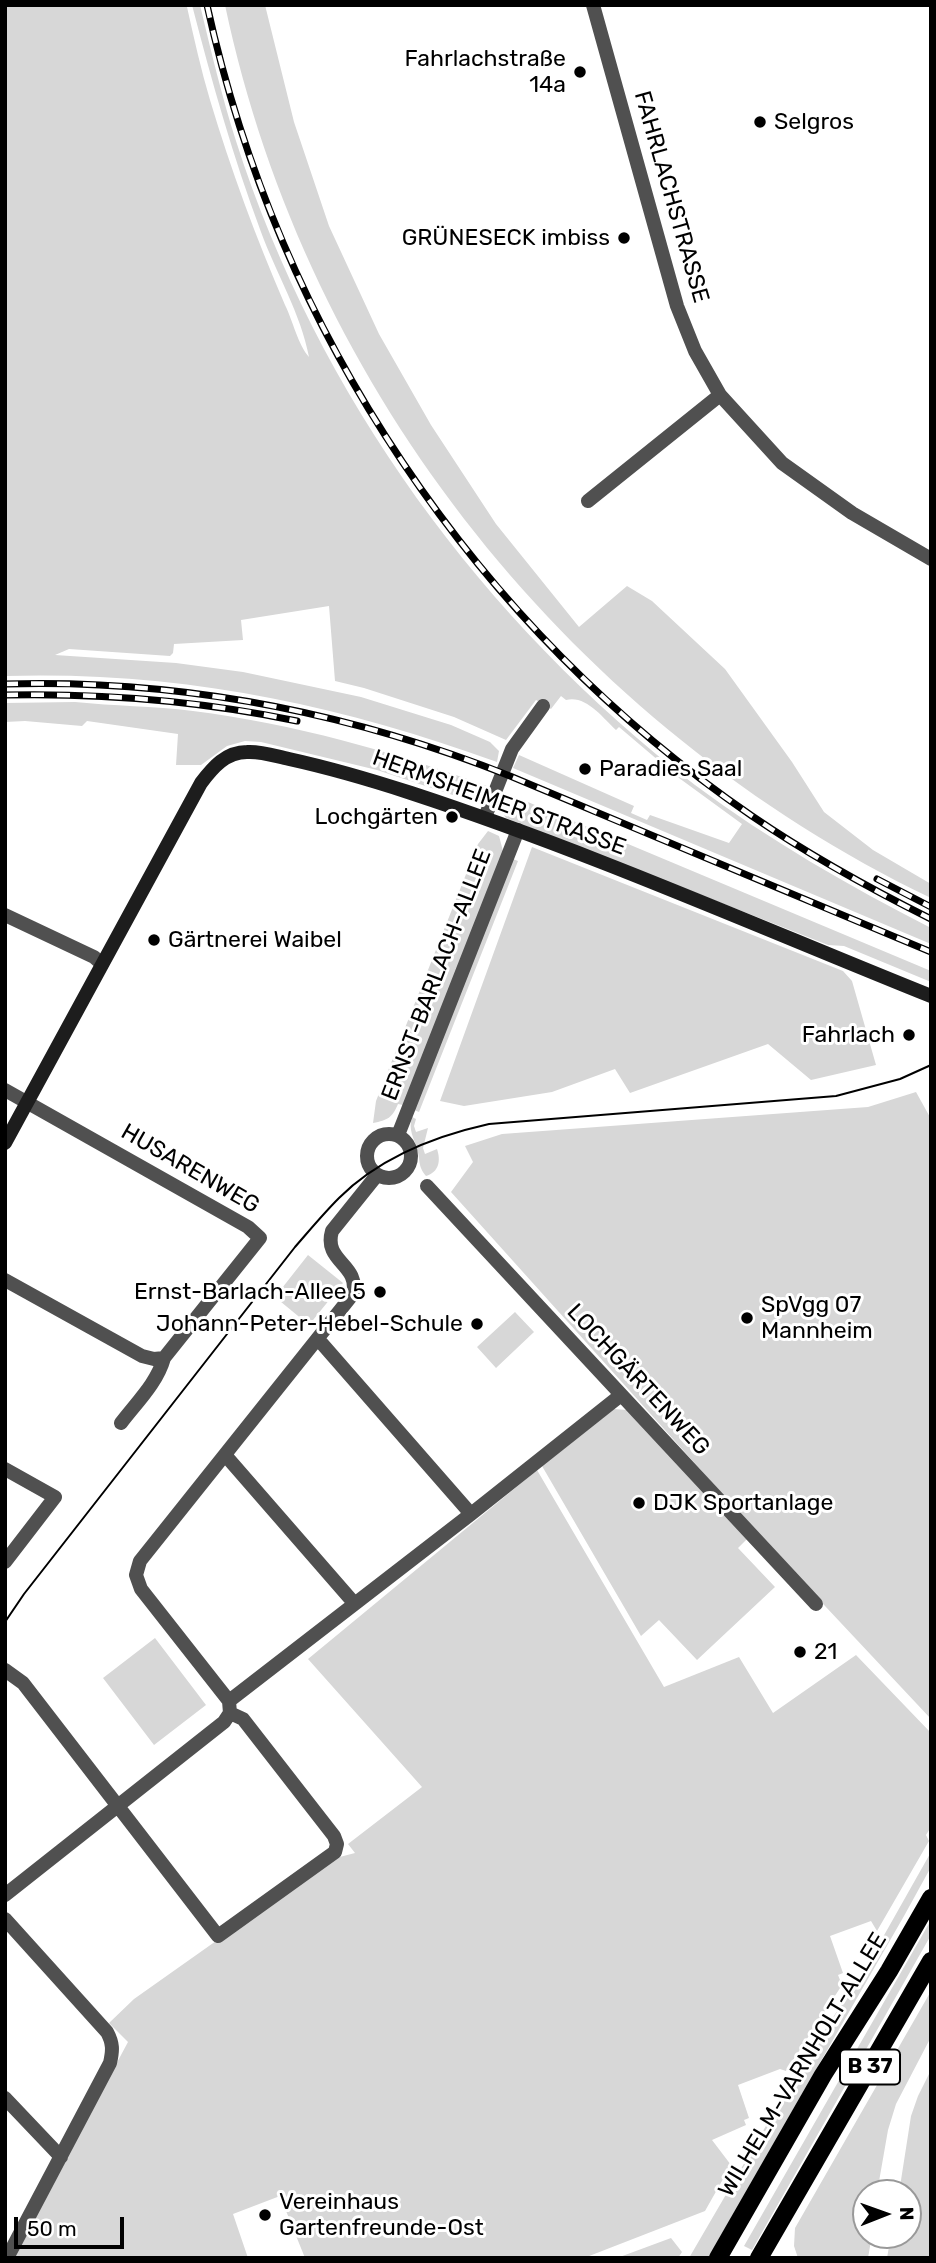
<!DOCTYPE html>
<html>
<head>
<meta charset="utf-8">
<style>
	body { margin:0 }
	#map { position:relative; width:936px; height:2263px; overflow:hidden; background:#fff; font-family:Rubik,sans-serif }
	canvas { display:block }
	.frame { position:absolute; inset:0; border:7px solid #000; pointer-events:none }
	.north { position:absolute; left:852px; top:2179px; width:70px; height:70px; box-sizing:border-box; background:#fff; border:2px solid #999; border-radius:50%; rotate:89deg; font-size:19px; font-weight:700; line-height:28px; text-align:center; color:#000 }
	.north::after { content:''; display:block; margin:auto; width:24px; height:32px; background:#000; clip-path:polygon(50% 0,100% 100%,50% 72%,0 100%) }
	.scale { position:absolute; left:14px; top:2217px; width:110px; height:32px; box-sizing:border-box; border:4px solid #000; border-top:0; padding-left:9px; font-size:21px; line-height:24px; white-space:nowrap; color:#000; -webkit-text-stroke:5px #fff; paint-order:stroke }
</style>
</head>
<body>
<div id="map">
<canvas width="936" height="2263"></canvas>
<div class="frame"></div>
<div class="north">N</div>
<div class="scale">50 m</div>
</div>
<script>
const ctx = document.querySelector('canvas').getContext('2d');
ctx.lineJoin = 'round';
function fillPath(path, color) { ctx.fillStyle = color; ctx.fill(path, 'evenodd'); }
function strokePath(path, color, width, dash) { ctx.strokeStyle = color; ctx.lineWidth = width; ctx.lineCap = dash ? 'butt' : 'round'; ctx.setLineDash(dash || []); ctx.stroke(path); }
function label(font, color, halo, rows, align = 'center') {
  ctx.font = font + ' Rubik,sans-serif'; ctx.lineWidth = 6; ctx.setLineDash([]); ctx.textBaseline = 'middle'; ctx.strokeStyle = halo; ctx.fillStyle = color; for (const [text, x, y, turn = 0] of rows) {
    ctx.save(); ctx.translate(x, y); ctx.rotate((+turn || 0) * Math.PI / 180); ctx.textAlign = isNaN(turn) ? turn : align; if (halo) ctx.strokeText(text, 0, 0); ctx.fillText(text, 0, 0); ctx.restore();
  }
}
const green = new Path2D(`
	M5,5H192L187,7C194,38 201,70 210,100C231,170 256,238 285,305C293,321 298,345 309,357C301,314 276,273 261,232C233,157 212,82 192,5H200C211,51 222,97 236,141C318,397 483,622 695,785C769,840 849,886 931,928V944L513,768L519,755L634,806L631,813L647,820L650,815L729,843L742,824L679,778L619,727L616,730C602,717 586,695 566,700L561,696L551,709L536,700L506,740L454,717L364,688L335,681L329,606L241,620L243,640L174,644L173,653L170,656L69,649L55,655L176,663L243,672L361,697L451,725L490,742L499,751L497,762C333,703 180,671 5,676Z
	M225,5H265L294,122L329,226L379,334L431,425L496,524L579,627L627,586L652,601L725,669L792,762L824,812L873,850L931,884V898C575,726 307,394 225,5Z
	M75,702C114,706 153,706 193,711C294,724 391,751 487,786L480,798L468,800L377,770L261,742L245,741L227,746L201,765H176L178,734L87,721L82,726L25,721L5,722V703Z
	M504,792L931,971V982L844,946L828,945L506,818L498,807Z
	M488,831L499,836L503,851L403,1105L398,1104C392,1118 388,1120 373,1123L376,1101L478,844Z
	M532,847L843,971L852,981L876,1065L811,1080L768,1044L630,1093L615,1069L552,1092L464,1106L440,1101Z
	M513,859L518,861L419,1112L414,1110Z
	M916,1092L931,1119V1719L780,1558L451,1192L473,1162L465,1146L502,1134L868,1107Z
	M412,1117L416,1119L414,1126L416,1132L428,1128L423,1148L425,1154L437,1149C441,1161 439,1172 426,1176C417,1165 421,1161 417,1149C414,1137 408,1131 412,1117Z
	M308,1255L343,1283L309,1325L275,1297Z
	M515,1312L534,1332L496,1368L477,1347Z
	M614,1409L627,1410L747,1539L738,1548L775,1587L697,1660L659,1620L641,1636L542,1466Z
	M537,1470L664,1687L739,1657L773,1713L856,1655L931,1733V1827L926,1835L929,1841L877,1931L871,1921L830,1936L843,1973L838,1975L842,1985L786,2071L780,2069L738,2085L749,2118L744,2120L746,2125L712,2140L731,2165L705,2211L584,2258H305L280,2196L233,2214L248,2258H12L128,2042L109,2023L134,1999L332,1859L355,1853L348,1844L422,1787L308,1659Z
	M155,1638L206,1705L154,1745L103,1678Z
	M931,1852V1867L904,1916L708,2258H689L788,2088L874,1953Z
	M931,1920V1935L752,2250L744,2246Z
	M931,1991V2037L896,2104L888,2130L877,2193H866V2235H872L868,2258H798L794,2246L795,2228Z
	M931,2070V2258H887L891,2235H908V2193H899L911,2116L918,2096Z
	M671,2238L682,2252L678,2258H617Z`);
const street = new Path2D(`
	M593,5L677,306L695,351L720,395L782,463L852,513L931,559
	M588,501L720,395
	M485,817L512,749L543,706
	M5,915L94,957L102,964
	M5,1090L248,1227L260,1238L164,1358C157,1383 137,1402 121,1423
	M367 1156a22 22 0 1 1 44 0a22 22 0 1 1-44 0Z
	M398,1135L518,830
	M427,1186L816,1604
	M5,1280L142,1356L154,1359L164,1358
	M318,1339L471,1514
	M226,1456L354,1603
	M5,1469L55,1497L5,1562
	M5,1670L23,1683L218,1936L335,1852L337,1844L334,1836L243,1719L230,1713
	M229,1701L471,1514L621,1395
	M5,1895L224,1722L230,1713L229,1701L141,1589L136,1575L140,1561L353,1294C360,1264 323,1262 332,1231L377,1175
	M5,1919L107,2032C113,2043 113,2050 110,2063L7,2258
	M5,2098L61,2157`);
const secondary = new Path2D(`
	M5,1143L201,783C213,767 226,752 247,752C261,751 275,756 289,759C330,768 371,780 411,793C588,851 759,927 931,996`);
const primary = new Path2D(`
	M718,2258L823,2075L889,1971L931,1898
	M759,2258L931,1961`);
const tram = new Path2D(`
	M5,1622L24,1594L295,1247C309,1231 323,1214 339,1198C379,1158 435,1136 489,1124L836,1096L900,1079L931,1065`);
const rail = new Path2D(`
	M207,5C279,333 475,626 752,816C809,855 869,888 931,919
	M5,684C179,679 349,712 510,776L931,952
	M5,695C104,693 201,701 297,721
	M877,879L931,907`);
const markers = [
	[580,72,7,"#000"],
	[760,122,7,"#000"],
	[624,238,7,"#000"],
	[585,769,7,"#000"],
	[452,817,7,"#000"],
	[154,940,7,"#000"],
	[909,1035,7,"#000"],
	[380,1292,7,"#000"],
	[747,1318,7,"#000"],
	[477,1324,7,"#000"],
	[639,1503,7,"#000"],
	[800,1652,7,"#000"],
	[265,2215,7,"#000"]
];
const shields = [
	[870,2067,60]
];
const shieldNames = [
	["B 37",870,2067]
];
const poiNames = [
	["Fahrlachstraße",566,59,"right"],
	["14a",566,85,"right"],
	["Selgros",774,122],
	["GRÜNESECK imbiss",610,238,"right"],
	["Paradies Saal",599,769],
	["Lochgärten",438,817,"right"],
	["Gärtnerei Waibel",168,940],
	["Fahrlach",895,1035,"right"],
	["Ernst-Barlach-Allee 5",366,1292,"right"],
	["SpVgg 07",761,1305],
	["Mannheim",761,1331],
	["Johann-Peter-Hebel-Schule",463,1324,"right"],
	["DJK Sportanlage",653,1503],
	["21",814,1652],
	["Vereinhaus",279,2202],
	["Gartenfreunde-Ost",279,2228]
];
const streetNames = [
	["FAHRLACHSTRASSE",671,197,74],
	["HERMSHEIMER STRASSE",499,803,20],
	["ERNST-BARLACH-ALLEE",437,975,-69],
	["HUSARENWEG",190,1169,30],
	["LOCHGÄRTENWEG",638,1380,47],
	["WILHELM-VARNHOLT-ALLEE",803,2065,-59]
];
fillPath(green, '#d7d7d7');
strokePath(street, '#505050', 14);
strokePath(secondary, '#1d1d1d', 14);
strokePath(primary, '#000', 18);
strokePath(tram, '#000', 2);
strokePath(rail, '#000', 7);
strokePath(rail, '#fff', 4.5, [13]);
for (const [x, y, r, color] of markers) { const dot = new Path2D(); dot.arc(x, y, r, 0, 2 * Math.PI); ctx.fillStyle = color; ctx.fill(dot); strokePath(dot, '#fff', 2.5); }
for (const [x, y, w] of shields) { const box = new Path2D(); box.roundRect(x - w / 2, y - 17.5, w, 35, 5); ctx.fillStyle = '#fff'; ctx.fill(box); strokePath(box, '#000', 2); }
label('bold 21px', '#000', null, shieldNames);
label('23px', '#000', '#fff', poiNames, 'left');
label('23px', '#000', '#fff', streetNames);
</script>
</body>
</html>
